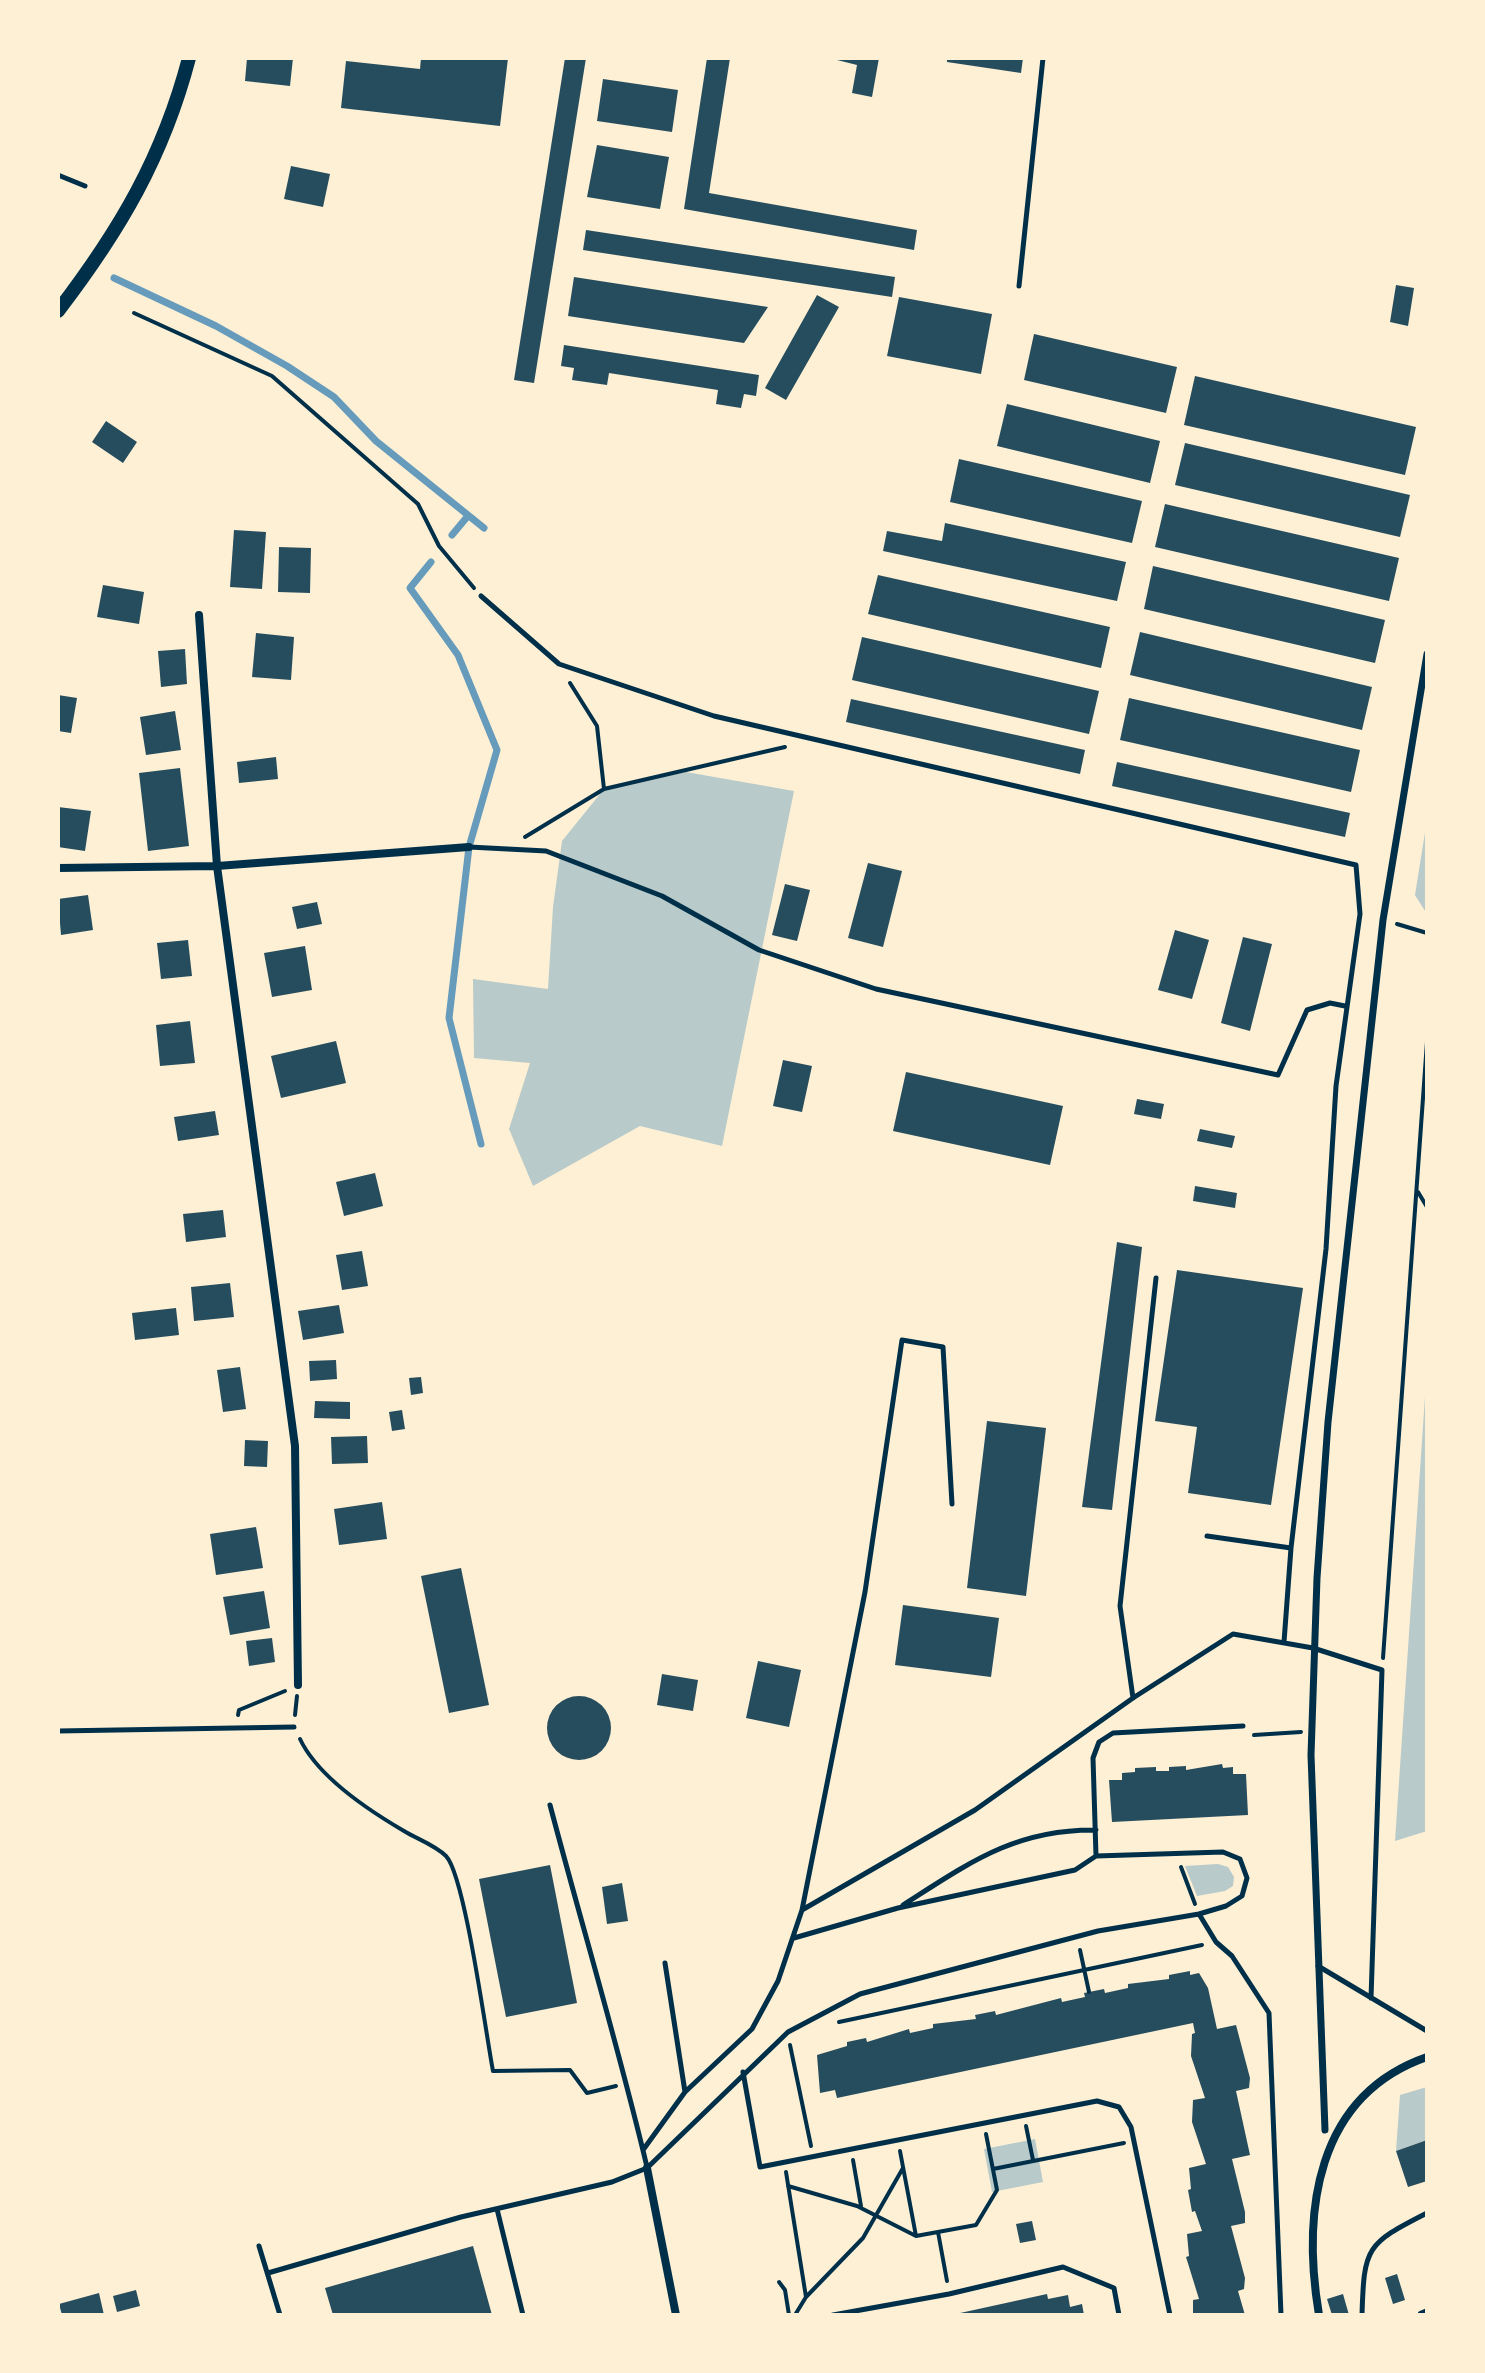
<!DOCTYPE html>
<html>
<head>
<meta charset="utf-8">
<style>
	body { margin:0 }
	#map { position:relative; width:1485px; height:2373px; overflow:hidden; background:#fdf0d5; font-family:Montserrat,sans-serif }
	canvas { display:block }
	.frame { position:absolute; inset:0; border:60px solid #fdf0d5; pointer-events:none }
</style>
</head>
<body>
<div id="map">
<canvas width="1485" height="2373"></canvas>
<div class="frame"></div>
</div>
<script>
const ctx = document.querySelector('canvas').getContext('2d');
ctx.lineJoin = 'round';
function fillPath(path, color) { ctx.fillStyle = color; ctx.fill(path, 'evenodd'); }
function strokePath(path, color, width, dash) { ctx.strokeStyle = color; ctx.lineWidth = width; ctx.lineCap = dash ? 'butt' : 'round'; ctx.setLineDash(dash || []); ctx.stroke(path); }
const green = new Path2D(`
	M686,772L794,791L722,1146L640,1126L533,1186L509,1129L530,1063L474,1058L473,979L548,989L553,907L562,841L604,789Z
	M1427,820V914L1415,895Z
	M1427,1367V1831L1395,1841Z
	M1218,1864L1228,1867L1234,1877L1233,1886L1225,1891L1197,1896L1185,1866Z
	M1427,2087V2140L1396,2151L1400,2095Z
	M1035,2139L1043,2182L992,2192L984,2149Z`);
const stream = new Path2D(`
	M114,278L216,326L287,366L334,397L376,441L484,528
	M452,535L467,517
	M431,562L410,588L458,655L497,750L469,847L449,1018L481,1144`);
const building = new Path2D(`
	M247,58H293L290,86L245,81Z
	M421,58H508L500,126L341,108L346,61L420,69Z
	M565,58H586L534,383L514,380Z
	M707,58H730L709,193L917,230L914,250L684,209Z
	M829,58H879L872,97L852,93L857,65Z
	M947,58H1023L1021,73L947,62Z
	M603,79L678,90L672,132L597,121Z
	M597,145L669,157L660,209L587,197Z
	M291,166L330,174L323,207L284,199Z
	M586,230L895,277L892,297L583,250Z
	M574,277L768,307L744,343L568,316Z
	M1396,285L1414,288L1408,326L1390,322Z
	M817,295L839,307L786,400L765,388Z
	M899,297L992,314L981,374L887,356Z
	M1034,334L1177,367L1166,413L1024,380Z
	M564,345L759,375L756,396L744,394L741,408L716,404L718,390L609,373L607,385L572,380L574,368L561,366Z
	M1195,376L1416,427L1405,475L1184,425Z
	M1007,404L1160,441L1150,483L997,446Z
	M106,421L137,442L123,463L92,442Z
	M1185,443L1410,495L1400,537L1175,485Z
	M959,459L1142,501L1132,543L950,502Z
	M1165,504L1399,558L1389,601L1155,547Z
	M945,523L1126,562L1117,601L883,551L887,531L942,541Z
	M234,530L266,532L262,589L230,587Z
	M279,547L311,548L310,593L278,592Z
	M1153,566L1385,620L1375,663L1144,609Z
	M878,575L1110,627L1101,668L868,614Z
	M103,585L144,592L139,624L97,617Z
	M1140,632L1372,687L1362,730L1130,675Z
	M256,633L294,637L291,680L252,677Z
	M862,637L1099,691L1089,734L852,680Z
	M185,649L187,684L161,687L158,651Z
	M58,695L77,698L71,733L58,731Z
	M1129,698L1360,750L1351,792L1120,740Z
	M851,699L1085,750L1080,774L846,722Z
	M175,711L181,750L146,755L140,717Z
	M276,757L278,779L239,783L237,762Z
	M1117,762L1350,813L1345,837L1112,786Z
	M180,768L189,846L148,851L139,773Z
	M58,807L91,811L85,851L58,847Z
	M868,863L902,871L883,947L848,938Z
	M785,884L810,890L797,941L772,935Z
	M88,895L93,930L61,935L58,899Z
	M317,902L322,924L297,929L292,907Z
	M1175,930L1209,940L1192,999L1158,990Z
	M1243,937L1272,944L1250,1031L1221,1023Z
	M188,940L192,976L161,979L157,943Z
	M305,946L312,990L272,997L264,953Z
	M190,1021L195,1063L160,1066L156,1025Z
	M336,1041L346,1083L281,1098L271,1056Z
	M783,1060L812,1066L802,1112L773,1106Z
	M906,1072L1063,1106L1050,1165L893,1131Z
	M1137,1099L1164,1104L1161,1119L1134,1114Z
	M215,1111L219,1135L178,1141L174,1117Z
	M1200,1129L1235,1136L1232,1148L1197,1141Z
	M375,1173L383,1206L344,1216L336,1182Z
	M1195,1186L1237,1193L1235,1208L1193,1201Z
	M223,1210L226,1237L186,1242L183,1214Z
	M1117,1242L1142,1247L1112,1510L1082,1507Z
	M362,1251L368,1286L342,1290L336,1255Z
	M1177,1270L1303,1288L1271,1505L1188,1493L1197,1427L1155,1421Z
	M230,1283L234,1317L194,1321L191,1287Z
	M339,1305L344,1333L303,1340L298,1311Z
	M176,1308L179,1335L135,1340L132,1313Z
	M336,1360L337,1379L310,1381L309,1361Z
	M240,1367L246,1409L223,1412L217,1370Z
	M421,1377L423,1393L411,1395L409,1378Z
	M315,1401L350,1402V1419L314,1418Z
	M402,1410L405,1429L392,1431L389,1412Z
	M987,1421L1046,1428L1026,1596L967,1588Z
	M367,1436L368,1463L332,1464L331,1437Z
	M245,1440L268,1441L267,1467L244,1466Z
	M382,1502L387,1539L339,1545L334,1509Z
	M256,1527L263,1568L216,1575L210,1534Z
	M461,1568L489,1705L449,1713L421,1576Z
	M264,1591L270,1628L230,1635L223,1597Z
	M903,1605L999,1618L991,1677L895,1665Z
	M272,1638L275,1662L249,1666L246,1641Z
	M758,1661L801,1670L789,1727L746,1718Z
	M662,1674L698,1680L693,1711L657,1705Z
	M547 1728a32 32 0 1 1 64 0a32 32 0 1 1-64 0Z
	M1222,1764L1223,1768L1233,1767V1774H1246L1248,1815L1112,1822L1109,1780H1122V1773L1135,1772V1768L1156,1767V1771H1169V1767L1186,1766V1770Z
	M550,1865L577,2003L506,2017L479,1879Z
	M622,1883L628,1921L607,1924L602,1887Z
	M1190,1971V1975L1199,1973L1208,1988L1217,2029L1236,2025L1250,2078L1249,2088L1236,2091L1250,2155L1232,2159L1245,2212V2223L1231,2226L1245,2278L1244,2289L1238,2291L1245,2315H1193V2300L1199,2299L1186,2257L1189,2256L1187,2234L1202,2231L1195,2211L1192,2212L1188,2190L1191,2189L1189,2168L1206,2164L1192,2122L1193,2100L1205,2098L1191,2056L1192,2034L1195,2033L1193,2023L837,2098L835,2090L820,2093L817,2055L847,2046V2042L866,2038L867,2042L909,2029L910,2033L933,2028V2024L976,2019L975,2015L995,2011L996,2015L1061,1998L1062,2002L1085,1997L1084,1993L1104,1989L1105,1993L1128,1988V1984L1169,1979V1975Z
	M1427,2140V2181L1408,2187L1396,2151Z
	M1032,2221L1036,2240L1020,2243L1016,2224Z
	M473,2246L492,2315H333L325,2288Z
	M1397,2274L1405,2300L1393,2304L1385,2278Z
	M136,2290L140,2306L117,2312L113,2296Z
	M99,2293L104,2315H62L59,2304Z
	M1047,2294L1048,2299L1068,2295L1070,2307L1082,2304L1084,2315H951Z
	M1343,2294L1349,2315H1332L1327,2299Z`);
const path = new Path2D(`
	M134,313L272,376L418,504L439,546L474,588
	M570,683L597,726L604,789
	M525,837L604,789L785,747
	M1397,924L1427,933
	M1418,1192L1427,1207
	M1383,1658L1427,1042
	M238,1715L239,1710L285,1691
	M295,1715L297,1696
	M1254,1735L1301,1732
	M300,1739C318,1777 368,1810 404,1831C417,1839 435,1845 446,1856C465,1876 486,2035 493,2071L570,2070L587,2093L616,2086
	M1181,1867L1195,1904
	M1080,1950L1089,1992
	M839,2022L1202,1945
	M790,2045L811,2146
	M1026,2126L1033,2160
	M900,2151L916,2236
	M853,2160L861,2206
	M993,2169L1124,2143
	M786,2172L806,2297
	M788,2186L857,2206L916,2236L976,2225L997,2190L986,2134
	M938,2232L947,2281
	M779,2282L785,2290L789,2315
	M1420,2313L1427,2310
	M795,2315L806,2297L863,2238L903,2168`);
const service = new Path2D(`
	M58,175L85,186
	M1019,286L1043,58
	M481,596L559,664L714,716L1356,865L1360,914L1336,1086L1326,1249L1291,1548L1284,1642
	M469,847L546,851L662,896L759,950L876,989L1278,1075L1307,1010L1330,1003L1345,1006
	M1207,1536L1291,1548
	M1133,1698L1120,1606L1156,1278
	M58,1731L294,1727
	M550,1805C582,1926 618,2045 647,2167
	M903,1905C969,1863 1015,1829 1096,1830
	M802,1910L865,1592L902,1340L943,1347L952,1504
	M1199,1914L1226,1906L1242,1896L1247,1878L1240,1859L1223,1852L1096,1856L1093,1758L1099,1742L1113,1733L1243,1726
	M794,1938L898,1908L1075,1870L1096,1856
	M665,1963L685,2092
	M1318,1966L1427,2031
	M743,2072L760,2167L1097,2101L1119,2107L1131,2127L1170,2315
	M643,2150L685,2092L752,2029L778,1981L802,1910L975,1810L1133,1698L1233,1634L1313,1648L1382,1670L1371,1998
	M497,2209L523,2315
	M259,2246L280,2315
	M268,2273L461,2217L612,2182L647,2168L788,2032L860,1994L1098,1931L1199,1914L1216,1942L1232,1956L1269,2013L1281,2315
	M833,2315L949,2294L1063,2267L1114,2288L1119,2315
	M1362,2315C1364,2247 1366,2244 1427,2213`);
const pedestrian = new Path2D(`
	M1325,2130L1311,1755L1317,1578L1328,1422L1383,920L1427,654`);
const minor = new Path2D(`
	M199,615L217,866L295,1446L298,1685
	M58,868L217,866L469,847
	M647,2168L676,2315
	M1319,2315C1302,2213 1315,2096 1427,2057`);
const secondary = new Path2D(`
	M58,311C120,230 163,157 189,58`);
fillPath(green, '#b9caca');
strokePath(stream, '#669bbc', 7);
fillPath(building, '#264d5e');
strokePath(path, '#003049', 4);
strokePath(service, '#003049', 5);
strokePath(pedestrian, '#003049', 7);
strokePath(minor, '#003049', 8);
strokePath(secondary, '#003049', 14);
</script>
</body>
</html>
